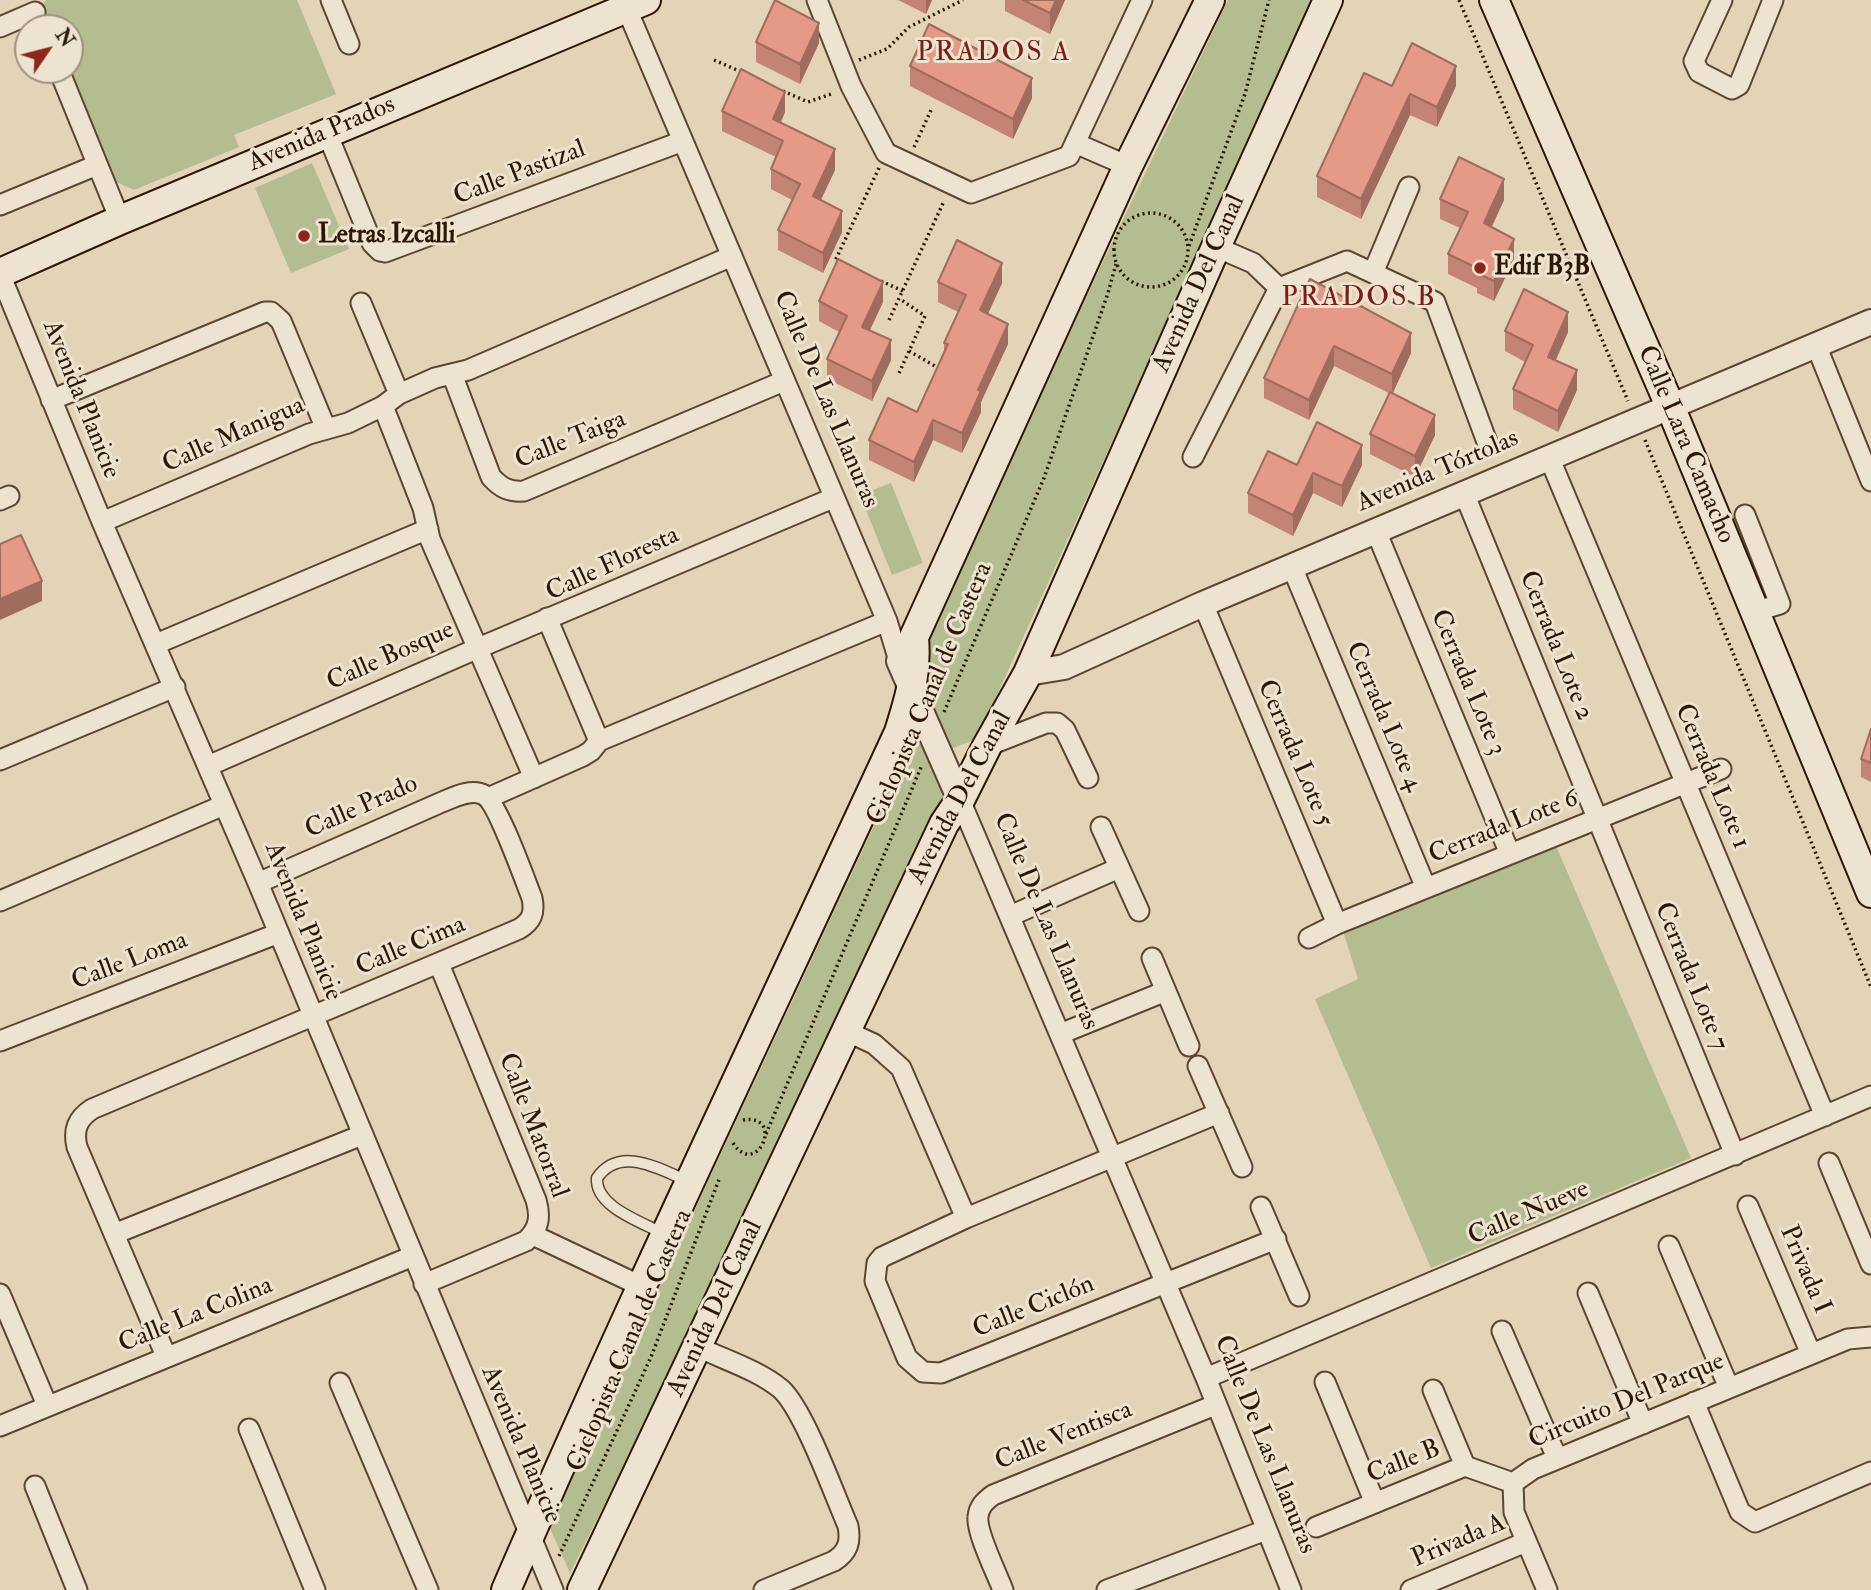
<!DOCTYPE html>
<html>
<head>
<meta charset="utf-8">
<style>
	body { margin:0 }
	#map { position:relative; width:1871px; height:1590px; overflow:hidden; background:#e3d4b8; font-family:"IM FELL Double Pica",serif }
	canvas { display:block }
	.north { position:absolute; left:14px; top:14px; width:70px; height:70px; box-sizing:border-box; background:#ede3d1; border:2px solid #a1917f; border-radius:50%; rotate:55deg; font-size:19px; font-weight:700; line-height:28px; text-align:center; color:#2f1705 }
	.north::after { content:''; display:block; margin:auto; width:24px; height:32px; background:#8f2418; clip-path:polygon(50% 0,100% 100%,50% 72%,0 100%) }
</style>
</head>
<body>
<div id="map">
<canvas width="1871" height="1590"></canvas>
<div class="north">N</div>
</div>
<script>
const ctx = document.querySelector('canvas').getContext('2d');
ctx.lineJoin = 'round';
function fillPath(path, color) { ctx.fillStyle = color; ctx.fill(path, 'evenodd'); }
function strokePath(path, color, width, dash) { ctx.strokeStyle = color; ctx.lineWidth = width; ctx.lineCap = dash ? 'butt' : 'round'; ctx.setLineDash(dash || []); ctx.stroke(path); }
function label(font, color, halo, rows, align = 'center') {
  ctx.font = font + ' "IM FELL Double Pica",serif'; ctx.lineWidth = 6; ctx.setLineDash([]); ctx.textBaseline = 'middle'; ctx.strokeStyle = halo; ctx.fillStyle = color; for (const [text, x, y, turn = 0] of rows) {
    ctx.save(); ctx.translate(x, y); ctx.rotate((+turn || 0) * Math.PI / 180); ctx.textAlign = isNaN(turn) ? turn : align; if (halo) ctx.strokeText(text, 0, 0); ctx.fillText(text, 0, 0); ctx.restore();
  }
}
const green = new Path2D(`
	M46,0H297L336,94L234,135L239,147L134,190L116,182L69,70L70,28H52L42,6Z
	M1228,0H1313L977,739L948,750L925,690V634Z
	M312,163L349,249L291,273L255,188Z
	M891,483L923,563L892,575L860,495Z
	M916,736L954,809L570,1573L548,1524Z
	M1550,832L1691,1158L1431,1268L1315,999L1358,979L1337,912Z`);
const path = new Path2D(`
	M1459,0L1628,401
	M714,60L744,73
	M859,60L887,49L909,27L963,0
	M783,91L808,102L834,93
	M914,147L932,108
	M1114 250a37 37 0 1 1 74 0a37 37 0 1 1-74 0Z
	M1189,246L1245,94L1269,0
	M838,263L835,261L879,168
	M881,281L903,291
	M889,320L944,201
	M909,351L940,369
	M899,373L925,316L900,299
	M1645,440L1871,987
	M944,712L1044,478L1108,293L1116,264
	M766,1134L922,765
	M733,1143C757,1180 786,1113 743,1120
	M559,1556L651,1357L720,1177`);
const service = new Path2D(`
	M664,1234C642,1222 595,1207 597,1178C620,1145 659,1169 688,1181`);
const minor = new Path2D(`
	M331,0L349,44
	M623,0L887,621L899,661
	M817,0L851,86L886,153L971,193L1069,156L1142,0
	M1722,0L1694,61L1699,72L1732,89L1739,85L1773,0
	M0,27L35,12
	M59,70L120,220
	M327,133L372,243L380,251L385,252L683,141
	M1075,143L1128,166
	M0,205L97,165
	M1373,273L1409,187
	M0,274L102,522L258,883L553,1590
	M1279,288L1347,261L1435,302L1487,442
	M361,303L399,394
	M1816,345L1871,481
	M452,374L491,477C501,488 509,492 524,491L784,381
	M51,400L265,312H271L281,321L326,429
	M383,406L399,394L435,378L468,370L732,256
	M1193,457L1279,288L1253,263L1216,247
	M1549,457L1825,1116
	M1464,493L1735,1155
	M0,500L9,496
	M1745,515L1780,604L1754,612
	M102,522L309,434L348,423L383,406L423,508L430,539L534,778
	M1376,531L1510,854
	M1292,567L1426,888
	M1203,604L1337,924
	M547,618L599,741
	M156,644L428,529
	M599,741L887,621
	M987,746L1046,723H1057L1065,730L1088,778
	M0,760L175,687
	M208,766L476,649L833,498
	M488,798L583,756L591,751L599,741
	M960,800L1206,1378L1291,1590
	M1101,827L1139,911
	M0,901L224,805
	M1010,916L1119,868
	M1309,938L1337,924L1721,769
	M1152,958L1189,1046
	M846,1031L874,1044L901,1068L966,1218
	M1060,1034L1166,991
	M0,1041L279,933
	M1198,1066L1242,1167
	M1219,1113L966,1218L882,1257L877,1263L875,1281L907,1358L923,1372L941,1373L1276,1239
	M1829,1163L1871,1264
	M1748,1206L1811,1354
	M1261,1207L1299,1296
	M114,1234L362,1135
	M533,1235L643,1287
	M1669,1246L1729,1388
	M424,1284L526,1241C539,1229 541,1217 536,1200L439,964
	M1588,1293L1643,1424
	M0,1294L47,1405
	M1502,1331L1557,1458
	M698,1347C725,1360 758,1370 781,1389C804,1410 834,1494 848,1526C851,1542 848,1552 834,1561L764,1590
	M166,1356L77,1147C73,1130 77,1119 92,1109L519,929C532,921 535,913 532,898C525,880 497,802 484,795C472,788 454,797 442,802L258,883
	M1206,1378L1871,1096
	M1325,1382L1375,1503
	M340,1383L428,1590
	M1433,1390L1465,1466
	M1694,1402L1740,1512L1755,1522L1871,1472
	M0,1426L413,1256
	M249,1429L315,1590
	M1513,1483L1533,1469L1848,1339L1871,1337
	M1513,1483L1514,1512L1547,1590
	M35,1486L77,1590
	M1316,1527L1465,1466L1513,1483
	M1003,1590C997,1574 976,1532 978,1517C979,1506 985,1501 993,1495L1215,1405
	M1107,1590L1266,1530
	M1411,1590L1526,1542`);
const tertiary = new Path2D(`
	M899,661L960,800
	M1028,673L1064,667L1203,604L1871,322`);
const secondary = new Path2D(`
	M1494,0L1670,406L1871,893
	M0,273L120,220L646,0
	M506,1590C631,1301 767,1018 899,732C910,697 917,674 914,637L1128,166L1210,0
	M582,1590L944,824L960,800L987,746L1028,673L1216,247L1328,0`);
const wall = new Path2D(`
	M898,0H932L926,14Z
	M1005,0H1065L1050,34L1005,11Z
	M756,42L819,43L800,84L756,62Z
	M910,66L1032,98L1013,139L910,86Z
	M1392,86H1456L1437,127L1410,115L1361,219L1317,197V176Z
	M722,111L785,112L781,123L835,170L821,200L842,232L823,273L778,250V230L792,200L771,189V169L776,157L722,131Z
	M1440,199L1504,200L1491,227L1514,259L1494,301L1477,293V288L1448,274V254L1460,228L1440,219Z
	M1310,279L1411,353L1392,394L1435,435L1415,477L1370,454V434L1389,393L1334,366L1309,420L1264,398V378Z
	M938,282L1002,283L988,314L1008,344L981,402V412L962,453L933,440L914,482L869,460V440L917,412L944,351V343L958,312L938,302Z
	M819,301L883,302L870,330L891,360L872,401L827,379V359L839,332L819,321Z
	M1505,331L1568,332L1556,360L1577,390L1558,432L1513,409V389L1525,362L1505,351Z
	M1297,465H1362L1342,507L1313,493L1293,536L1248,513V493Z
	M1871,729V782L1861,777V759Z`);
const shadedWall = new Path2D(`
	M926,0H932L926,14Z
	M1056,0H1065L1050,34V13Z
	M819,23V43L800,84V64Z
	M1456,66V86L1437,127V107Z
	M1032,78V98L1013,139V119Z
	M785,92V112L774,136L773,119Z
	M1410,94V115L1361,219V199Z
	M835,149V170L813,216V196Z
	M1504,179V200L1484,244V223Z
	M842,211V232L823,273V253Z
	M1514,239V259L1494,301V281Z
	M1002,263V283L980,331V310Z
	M883,282V302L862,347V327Z
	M1568,312V332L1548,377V357Z
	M1008,324V344L981,402V412L962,453V433L978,390Z
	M1411,333V353L1392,395V374Z
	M891,340V360L872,401V381Z
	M1334,346V366L1309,420V400Z
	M1577,370V390L1558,432V411Z
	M1435,415V435L1415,477V456Z
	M933,420V440L914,482V462Z
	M1362,445V465L1342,507V486Z
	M1313,473V493L1293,536V515Z
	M42,581V601L0,620V599Z`);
const building = new Path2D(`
	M775,0L819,23L800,64L756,42Z
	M1023,0H1056L1050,13Z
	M929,24L1032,78L1013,119L910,66Z
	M1412,43L1456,66L1437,107L1410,94L1361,199L1317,176L1364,73L1392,86Z
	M741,69L785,92L773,119L835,149L813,196L842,211L823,253L778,230L800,184L771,169L783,141L722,111Z
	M1459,157L1504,179L1484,223L1514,239L1494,281L1477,273L1479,269L1448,254L1468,212L1440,199Z
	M957,240L1002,263L980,310L1008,324L978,390L981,391L962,433L933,420L914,462L869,440L888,398L917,412L948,344L944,343L966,295L938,282Z
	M838,259L883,282L862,327L891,340L872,381L827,359L847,316L819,301Z
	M1310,279L1411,333L1392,374L1334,346L1309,400L1264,378Z
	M1524,289L1568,312L1548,357L1577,370L1558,411L1513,389L1533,345L1505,331Z
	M1390,392L1435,415L1415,456L1370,434Z
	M1317,422L1362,445L1342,486L1313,473L1293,515L1248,493L1268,451L1297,465Z
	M21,535L42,581L0,599V544Z
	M1871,729V763L1861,759Z`);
const markers = [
	[304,236,7,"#8f2418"],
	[1480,268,7,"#8f2418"]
];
const streetNames = [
	["Avenida Prados",322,135,-23],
	["Calle Pastizal",520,174,-21],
	["Avenida Del Canal",1200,284,-66],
	["Avenida Planicie",80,400,68],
	["Calle De Las Llanuras",825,400,67],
	["Calle Manigua",234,436,-24],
	["Calle Taiga",571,441,-22],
	["Calle Lara Camacho",1685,445,67],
	["Avenida Tórtolas",1438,472,-23],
	["Calle Floresta",613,565,-25],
	["Cerrada Lote 2",1555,646,68],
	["Calle Bosque",391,657,-24],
	["Cerrada Lote 3",1467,683,67],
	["Ciclopista Canal de Castera",931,694,-67],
	["Cerrada Lote 4",1383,717,67],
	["Cerrada Lote 5",1294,754,67],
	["Cerrada Lote 1",1711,777,67],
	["Avenida Del Canal",961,798,-62],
	["Calle Prado",362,808,-24],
	["Cerrada Lote 6",1504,828,-22],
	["Avenida Planicie",302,922,68],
	["Calle De Las Llanuras",1045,922,67],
	["Calle Cima",411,947,-23],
	["Calle Loma",130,962,-21],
	["Cerrada Lote 7",1690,977,68],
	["Calle Matorral",532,1126,69],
	["Calle Nueve",1529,1214,-23],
	["Privada I",1804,1270,67],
	["Calle Ciclón",1034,1308,-22],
	["Avenida Del Canal",716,1309,-65],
	["Calle La Colina",196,1316,-22],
	["Ciclopista Canal de Castera",631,1341,-67],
	["Circuito Del Parque",1627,1402,-23],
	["Calle Ventisca",1064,1437,-22],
	["Avenida Planicie",520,1445,67],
	["Calle De Las Llanuras",1264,1445,68],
	["Calle B",1404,1463,-22],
	["Privada A",1459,1542,-23]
];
const poiNames = [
	["Letras Izcalli",318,236],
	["Edif B3B",1494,268]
];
const neighbourhoodNames = [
	["PRADOS A",994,54],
	["PRADOS B",1359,299]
];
fillPath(green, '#b3bd8f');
strokePath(service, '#5c4632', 13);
strokePath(minor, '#5c4632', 23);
strokePath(tertiary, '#5c4632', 28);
strokePath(secondary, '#2f1705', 32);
strokePath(path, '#2f1705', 3.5, [2, 3.5]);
strokePath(service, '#ede3d1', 10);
strokePath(minor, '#ede3d1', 19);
strokePath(tertiary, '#ede3d1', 24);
strokePath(secondary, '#ede3d1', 28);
fillPath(wall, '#c48473');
fillPath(shadedWall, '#a06c5e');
fillPath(building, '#e49a86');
strokePath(building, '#a06c5e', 2);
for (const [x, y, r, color] of markers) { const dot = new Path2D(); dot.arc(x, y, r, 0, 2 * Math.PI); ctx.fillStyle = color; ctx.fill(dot); strokePath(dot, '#ede3d1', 2.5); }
label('26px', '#2f1705', '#ede3d1', streetNames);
label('bold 26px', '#2f1705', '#ede3d1', poiNames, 'left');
ctx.letterSpacing = '2px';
label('28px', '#7a1f14', '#ede3d1', neighbourhoodNames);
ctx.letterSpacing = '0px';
</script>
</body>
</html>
